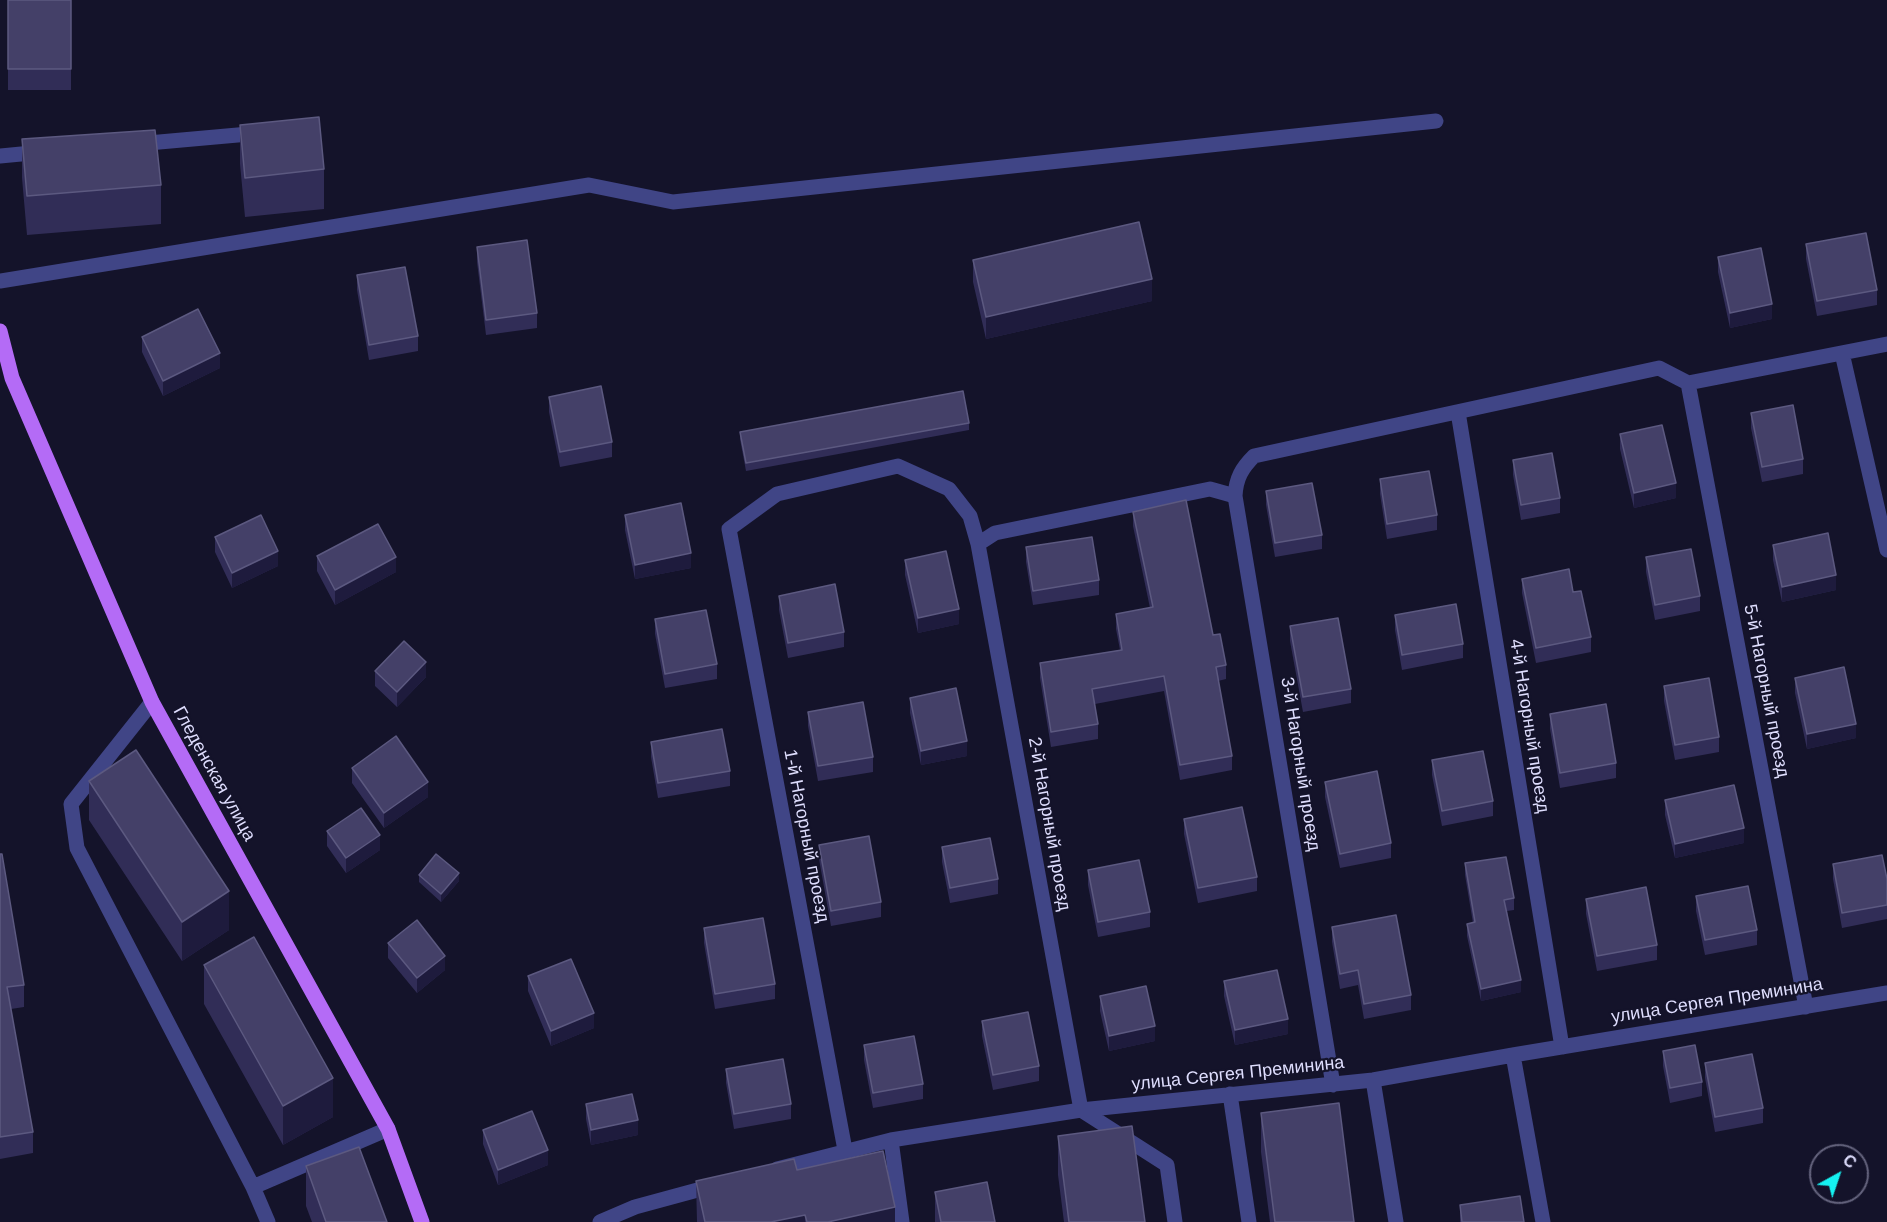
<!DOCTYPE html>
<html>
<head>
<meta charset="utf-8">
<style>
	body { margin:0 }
	#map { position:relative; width:1887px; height:1222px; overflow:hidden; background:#14132a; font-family:Helvetica,sans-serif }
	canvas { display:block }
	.north { position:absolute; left:1809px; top:1144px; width:60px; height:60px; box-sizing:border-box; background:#14132a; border:2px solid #65647e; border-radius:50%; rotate:40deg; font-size:16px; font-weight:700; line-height:24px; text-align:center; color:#deddfd }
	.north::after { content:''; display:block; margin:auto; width:21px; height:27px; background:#15f1f1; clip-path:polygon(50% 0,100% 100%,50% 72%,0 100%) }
</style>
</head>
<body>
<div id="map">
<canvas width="1887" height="1222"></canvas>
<div class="north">С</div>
</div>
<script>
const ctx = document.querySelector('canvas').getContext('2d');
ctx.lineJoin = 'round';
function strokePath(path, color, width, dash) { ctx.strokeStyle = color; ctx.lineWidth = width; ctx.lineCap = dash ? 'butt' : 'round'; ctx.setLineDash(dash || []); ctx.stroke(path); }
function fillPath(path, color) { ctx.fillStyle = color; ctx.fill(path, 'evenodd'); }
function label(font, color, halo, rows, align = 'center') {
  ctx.font = font + ' Helvetica,sans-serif'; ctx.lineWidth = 4.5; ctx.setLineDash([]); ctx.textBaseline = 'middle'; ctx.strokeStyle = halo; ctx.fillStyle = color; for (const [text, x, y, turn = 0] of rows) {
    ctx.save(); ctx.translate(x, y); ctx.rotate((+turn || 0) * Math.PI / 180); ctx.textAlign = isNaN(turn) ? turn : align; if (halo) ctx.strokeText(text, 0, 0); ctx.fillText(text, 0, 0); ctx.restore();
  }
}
const minor = new Path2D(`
	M137,144L260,133
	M0,156L42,152
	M0,281L589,185L673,202L1436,121
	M1842,353L1887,550
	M1688,383L1806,1007
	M1688,383L1887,344
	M1458,412L1562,1047
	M978,544L995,533L1210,489L1235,496
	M152,702L71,804L77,848L253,1187L268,1222
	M1513,1055L1543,1222
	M1373,1080L1396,1222
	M1333,1085L1235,496C1236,478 1242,468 1254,456L1659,368L1688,383
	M1230,1094L1249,1222
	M891,1140L902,1222
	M845,1150L729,529L777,494L898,466L949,489L970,516L978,544L1081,1110L1167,1165L1175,1222
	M777,1169L891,1140L1081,1110L1373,1080L1513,1055L1887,993
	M253,1187L388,1129
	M600,1222L635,1207L716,1185`);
const major = new Path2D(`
	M0,331L12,378L152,702L388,1129L422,1222`);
const wall = new Path2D(`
	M8,0H71V90H8Z
	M240,125L324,169V209L245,217L240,164Z
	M22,139L161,185V224L27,235L22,178Z
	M1806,244L1877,290V305L1817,316L1806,259Z
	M477,247L537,313V328L486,335L477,262Z
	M1718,257L1772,319L1730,328L1718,272Z
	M973,260L1152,301L986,339L973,282Z
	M357,275L418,336V351L369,360L357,290Z
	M142,337L220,368L163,396L142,352Z
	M549,397L612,442V457L560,467L549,412Z
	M1751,413L1803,459V474L1762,482L1751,428Z
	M969,423V430L746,471L740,439V432Z
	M1620,434L1676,498L1634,508L1620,449Z
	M1513,460L1560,498V513L1521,520L1513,475Z
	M1380,479L1437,515V530L1387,539L1380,494Z
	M1266,491L1322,535V549L1275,557L1266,505Z
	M1133,512L1213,635L1226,665V679L1218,681L1232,756V770L1180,780L1164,691L1095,704L1098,724V739L1051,747L1040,678V663L1120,650L1116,629V614L1150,608L1133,526Z
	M625,515L691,568L635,579L625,530Z
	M215,537L278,566L232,588L215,552Z
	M1773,545L1836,590L1782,602L1773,560Z
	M1026,547L1099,580V595L1033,605L1026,562Z
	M317,556L396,572L335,605L317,571Z
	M1646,557L1700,596V611L1655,620L1646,572Z
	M905,560L959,624L918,633L905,575Z
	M1522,579L1573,592L1591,637V652L1536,663L1522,593Z
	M779,596L844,632V647L788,658L779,610Z
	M1395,615L1463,644V658L1402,670L1395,630Z
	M655,619L717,664V679L665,688L655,634Z
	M1290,626L1351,689V703L1303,712L1290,641Z
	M375,671L426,677L397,707L375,686Z
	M1795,678L1856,738L1807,749L1795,693Z
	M1664,686L1719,737V752L1675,760L1664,701Z
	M910,698L967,756L921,765L910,713Z
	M808,712L873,757V772L818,781L808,726Z
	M1550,714L1616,763V778L1560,788L1550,729Z
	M651,742L730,771V786L658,798L651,757Z
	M1432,760L1493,801V816L1442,826L1432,775Z
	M352,768L428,797L384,828L352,783Z
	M89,781L229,930L182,961L89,820Z
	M1325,782L1391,843V858L1340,868L1325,797Z
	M1665,800L1744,843L1675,858L1665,815Z
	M1184,819L1257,877V891L1198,903L1184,834Z
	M327,831L380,850L346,873L327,846Z
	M819,845L881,902V917L831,926L819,859Z
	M942,847L998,879V894L950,903L942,862Z
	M0,854L24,985V1007L11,1009L33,1132V1153L0,1159Z
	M1465,863L1514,898V910L1507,911L1521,992L1481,1001L1467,936V924L1473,923L1465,875Z
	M1833,864L1887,879V919L1842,928L1833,879Z
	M1088,870L1150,912V927L1098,937L1088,885Z
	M419,875L459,881L441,902L419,882Z
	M1696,896L1757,930V945L1705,955L1696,911Z
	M1586,899L1657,945V960L1597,971L1586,914Z
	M1332,927L1411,995V1010L1364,1019L1358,985L1340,989L1332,942Z
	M704,928L775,984V999L715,1009L704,943Z
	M388,943L445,970L417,993L388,958Z
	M204,965L333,1117L283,1145L204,1004Z
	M528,976L594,1028L551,1046L528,991Z
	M1224,981L1288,1034L1235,1045L1224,996Z
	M1100,996L1155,1041L1109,1051L1100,1011Z
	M982,1021L1039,1066V1081L993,1090L982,1036Z
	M864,1045L923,1084V1099L873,1108L864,1060Z
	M1663,1051L1702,1082V1096L1670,1103L1663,1066Z
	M1705,1063L1763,1108V1123L1715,1132L1705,1078Z
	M726,1069L791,1104V1119L734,1129L726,1083Z
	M586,1104L638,1135L591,1145L586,1119Z
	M1261,1113L1354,1222H1270L1261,1152Z
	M483,1130L548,1165L498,1185L483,1144Z
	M1058,1136L1145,1222H1064L1058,1175Z
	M306,1166L387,1222H312L306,1206Z
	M797,1170L895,1222H697L696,1181Z
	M935,1192L995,1222H935Z
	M1460,1205L1524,1222H1460Z`);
const shadedWall = new Path2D(`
	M1152,279V301L986,339V317Z
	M1772,304V319L1730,328V313Z
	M220,353V368L163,396V381Z
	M1676,483V498L1634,508V493Z
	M278,551V566L232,588V573Z
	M691,553V568L635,579V565Z
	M396,557V572L335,605V590Z
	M1836,575V590L1782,602V587Z
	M959,609V624L918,633V618Z
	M426,662V677L397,707V692Z
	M1856,724V738L1807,749V734Z
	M967,741V756L921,765V751Z
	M428,782V797L384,828V813Z
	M1744,828V843L1675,858V844Z
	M380,835V850L346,873V858Z
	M459,873V881L441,902V894Z
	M229,891V930L182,961V922Z
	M445,956V970L417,993V978Z
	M1521,980V992L1481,1001V989Z
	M594,1013V1028L551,1046V1031Z
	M1288,1019V1034L1235,1045V1030Z
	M1155,1026V1041L1109,1051V1036Z
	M333,1078V1117L283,1145V1106Z
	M638,1120V1135L591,1145V1130Z
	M548,1150V1165L498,1185V1170Z
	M895,1207V1222H828Z
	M805,1215V1222H771Z`);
const building = new Path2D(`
	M8,0H71V69H8Z
	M319,117L324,169L245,178L240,125Z
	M155,130L161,185L27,196L22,139Z
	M1139,222L1152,279L986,317L973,260Z
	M1866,233L1877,290L1817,301L1806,244Z
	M527,240L537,313L486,320L477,247Z
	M1761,248L1772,304L1730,313L1718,257Z
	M405,267L418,336L369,345L357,275Z
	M198,309L220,353L163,381L142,337Z
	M601,386L612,442L560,452L549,397Z
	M963,391L969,423L746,463L740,432Z
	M1793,405L1803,459L1762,467L1751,413Z
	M1662,425L1676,483L1634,493L1620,434Z
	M1552,453L1560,498L1521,505L1513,460Z
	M1429,471L1437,515L1387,524L1380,479Z
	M1312,483L1322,535L1275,543L1266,491Z
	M1186,500L1213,635L1220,634L1226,665L1216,667L1232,756L1180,765L1164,676L1092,689L1098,724L1051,732L1040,663L1122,650L1116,614L1153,607L1133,512Z
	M681,503L691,553L635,565L625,515Z
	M261,515L278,551L232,573L215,537Z
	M378,524L396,557L335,590L317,556Z
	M1828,533L1836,575L1782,587L1773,545Z
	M1092,537L1099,580L1033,591L1026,547Z
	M1691,549L1700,596L1655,605L1646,557Z
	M946,551L959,609L918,618L905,560Z
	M1569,569L1573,592L1581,591L1591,637L1536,648L1522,579Z
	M835,584L844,632L788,643L779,596Z
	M1456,604L1463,644L1402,655L1395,615Z
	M706,610L717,664L665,674L655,619Z
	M1338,618L1351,689L1303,697L1290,626Z
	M404,641L426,662L397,692L375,671Z
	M1844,667L1856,724L1807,734L1795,678Z
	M1709,678L1719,737L1675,745L1664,686Z
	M956,688L967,741L921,751L910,698Z
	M863,702L873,757L818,766L808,712Z
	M1606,704L1616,763L1560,773L1550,714Z
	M722,729L730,771L658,783L651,742Z
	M396,736L428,782L384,813L352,768Z
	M136,750L229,891L182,922L89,781Z
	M1483,751L1493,801L1442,811L1432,760Z
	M1377,771L1391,843L1340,854L1325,782Z
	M1734,785L1744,828L1675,844L1665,800Z
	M1242,807L1257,877L1198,888L1184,819Z
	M361,808L380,835L346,858L327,831Z
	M869,836L881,902L831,911L819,845Z
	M990,838L998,879L950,888L942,847Z
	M0,854H2L24,985L7,987L33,1132L0,1137Z
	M436,854L459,873L441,894L419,875Z
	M1882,855L1887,879V905L1842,913L1833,864Z
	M1506,857L1514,898L1504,900L1521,980L1481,989L1467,924L1475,922L1465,863Z
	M1139,860L1150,912L1098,922L1088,870Z
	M1748,886L1757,930L1705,940L1696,896Z
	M1646,887L1657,945L1597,956L1586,899Z
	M1396,915L1411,995L1364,1004L1358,970L1340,974L1332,927Z
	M763,918L775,984L715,994L704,928Z
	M417,920L445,956L417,978L388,943Z
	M254,937L333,1078L283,1106L204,965Z
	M571,959L594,1013L551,1031L528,976Z
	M1277,970L1288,1019L1235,1030L1224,981Z
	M1146,986L1155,1026L1109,1036L1100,996Z
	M1028,1012L1039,1066L993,1075L982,1021Z
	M914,1036L923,1084L873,1093L864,1045Z
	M1695,1045L1702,1082L1670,1088L1663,1051Z
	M1752,1054L1763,1108L1715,1117L1705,1063Z
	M783,1059L791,1104L734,1114L726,1069Z
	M632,1094L638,1120L591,1130L586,1104Z
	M1339,1103L1354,1222H1275L1261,1113Z
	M532,1111L548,1150L498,1170L483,1130Z
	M1132,1126L1145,1222H1069L1058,1136Z
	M359,1147L387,1222H326L306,1166Z
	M883,1151L895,1207L828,1222H807L805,1215L771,1222H705L696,1181L794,1159L797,1170Z
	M987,1182L995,1222H941L935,1192Z
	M1520,1196L1524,1222H1462L1460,1205Z`);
const streetNames = [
	["5-й Нагорный проезд",1766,691,79],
	["4-й Нагорный проезд",1529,726,81],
	["3-й Нагорный проезд",1300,764,81],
	["Гледенская улица",214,774,61],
	["2-й Нагорный проезд",1049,824,80],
	["1-й Нагорный проезд",806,836,79],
	["улица Сергея Преминина",1717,1001,-9],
	["улица Сергея Преминина",1238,1074,-6]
];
strokePath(minor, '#404586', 15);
strokePath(major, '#b46bf6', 15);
fillPath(wall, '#312d57');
fillPath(shadedWall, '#1e1b3d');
fillPath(building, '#444068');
strokePath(building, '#5c5980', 1.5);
label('18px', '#deddfd', '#14132a', streetNames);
</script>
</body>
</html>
